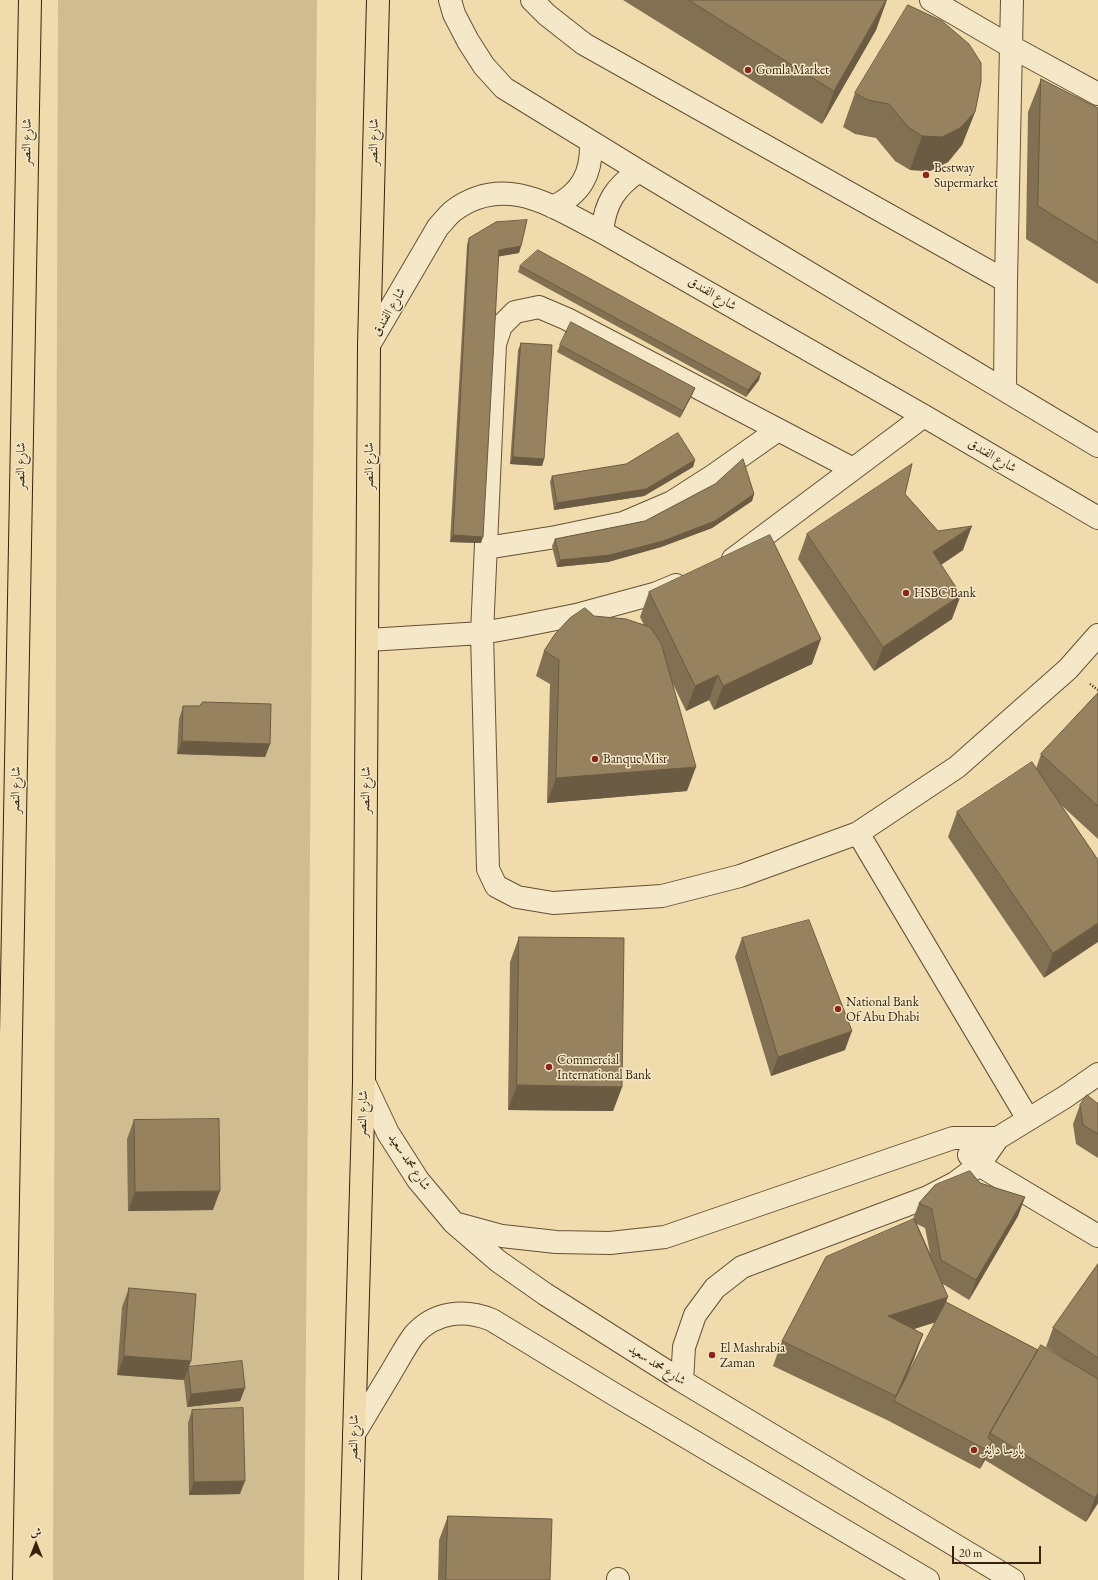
<!DOCTYPE html>
<html>
<head>
<meta charset="utf-8">
<style>
	body { margin:0 }
	#map { position:relative; width:1098px; height:1580px; overflow:hidden; background:#efdbac; font-family:"EB Garamond",Amiri,serif }
	canvas { display:block }
	.north { position:absolute; left:16px; top:1524px; width:40px; height:40px; -webkit-text-stroke:3px #f5e8c9; paint-order:stroke; rotate:0deg; font-size:11px; font-weight:700; line-height:16px; text-align:center; color:#38220c }
	.north::after { content:''; display:block; margin:auto; width:14px; height:18px; background:#38220c; clip-path:polygon(50% 0,100% 100%,50% 72%,0 100%) }
	.scale { position:absolute; left:952px; top:1546px; width:89px; height:18px; box-sizing:border-box; border:2px solid #38220c; border-top:0; padding-left:5px; font-size:12px; line-height:14px; white-space:nowrap; color:#38220c; -webkit-text-stroke:3px #f5e8c9; paint-order:stroke }
</style>
</head>
<body>
<div id="map">
<canvas width="1098" height="1580"></canvas>
<div class="north">ش</div>
<div class="scale">20 m</div>
</div>
<script>
const ctx = document.querySelector('canvas').getContext('2d');
ctx.lineJoin = 'round';
function fillPath(path, color) { ctx.fillStyle = color; ctx.fill(path, 'evenodd'); }
function strokePath(path, color, width, dash) { ctx.strokeStyle = color; ctx.lineWidth = width; ctx.lineCap = dash ? 'butt' : 'round'; ctx.setLineDash(dash || []); ctx.stroke(path); }
function label(font, color, halo, rows, align = 'center') {
  ctx.font = font + ' "EB Garamond",Amiri,serif'; ctx.lineWidth = 3; ctx.setLineDash([]); ctx.textBaseline = 'middle'; ctx.strokeStyle = halo; ctx.fillStyle = color; for (const [text, x, y, turn = 0] of rows) {
    ctx.save(); ctx.translate(x, y); ctx.rotate((+turn || 0) * Math.PI / 180); ctx.textAlign = isNaN(turn) ? turn : align; if (halo) ctx.strokeText(text, 0, 0); ctx.fillText(text, 0, 0); ctx.restore();
  }
}
const green = new Path2D(`
	M58,0H317L304,1580H53Z`);
const path = new Path2D(`
	M1090,684L1098,690`);
const minor = new Path2D(`
	M450,0L454,14L468,41L484,66L504,88L639,171L1098,446
	M532,0L547,15L584,44L1006,281
	M931,0L1010,46L1098,94
	M553,207C582,193 592,173 591,142
	M602,232C605,203 615,187 639,171
	M369,345L438,227C443,222 447,216 453,211C505,172 553,207 602,232L924,416L1098,518
	M1005,390L1006,281L1012,0
	M853,469L567,319L539,307L515,312L501,326L495,344L482,633L488,869L496,886L517,897L553,903L662,896L740,876L858,833L957,767L1068,669L1098,635
	M486,548L556,537L623,523L672,502L714,475L778,430
	M733,559L924,416
	M368,640L482,633L521,626L576,615L657,593L676,585
	M858,833L1028,1119
	M364,1082L388,1133L418,1180L454,1223L498,1261L545,1294L682,1381L1013,1580
	M969,1155L979,1165L1098,1236
	M458,1224L502,1236L556,1242L610,1243L665,1237L953,1138H998
	M682,1381L684,1347L695,1315L715,1288L742,1267L928,1197L955,1183L979,1165L998,1138L1065,1097L1098,1074
	M354,1434C366,1414 378,1394 390,1374C398,1361 405,1347 414,1335C435,1311 465,1309 492,1320L617,1396L928,1580
	M618,1579V1580`);
const major = new Path2D(`
	M1,1580L30,0
	M350,1580L364,1082L369,345L378,0`);
const wall = new Path2D(`
	M623,0H886L876,30L822,124Z
	M1041,79L1098,108V284L1026,239L1028,112Z
	M855,93L975,112L962,145L948,162L930,171L910,170L895,161L876,138L855,134L843,127Z
	M469,238L521,246L519,253L498,256L481,543L450,542L467,245Z
	M520,266L759,380L746,397L518,272Z
	M521,343L544,459L542,466L510,464L518,350Z
	M560,345L695,388L692,395L680,418L557,352Z
	M695,460L693,467L644,496L554,510L550,482L552,476Z
	M754,494L752,501L712,528L661,547L608,562L557,567L552,546L555,539L645,521Z
	M905,494L938,531L963,550L941,565L952,619L874,671L798,559L807,534Z
	M649,592L812,664L714,710L709,700L686,711L673,684L687,791L547,803L550,684L536,676L544,651L594,616L644,625L640,617Z
	M1098,693V839L1060,804L1098,860L1044,978L948,837L957,812L1036,769L1041,754Z
	M183,706L270,744L265,757L177,754L179,719Z
	M519,937L622,1087L613,1111L508,1110L510,962Z
	M742,938L845,1050L771,1076L735,957Z
	M1097,1103H1098V1158L1076,1144L1073,1124L1080,1105Z
	M134,1120L213,1210L128,1211L127,1139Z
	M980,1183L1025,1197L1018,1216L969,1300L943,1284L946,1302L1038,1350L1063,1358L1046,1347L1053,1328L1098,1264V1503L1086,1522L985,1460L980,1469L887,1420L773,1366L782,1341L913,1219L919,1203ZM917,1224L925,1228L930,1253ZM936,1322L903,1383L914,1359L923,1334L914,1329Z
	M129,1288L191,1361L188,1367L245,1388L240,1401L187,1407L184,1380L117,1375L122,1307Z
	M192,1410L240,1494L189,1495L188,1423Z
	M448,1516L550,1580H438L439,1540Z`);
const shadedWall = new Path2D(`
	M886,0H887L876,30L822,124L834,91Z
	M975,112L962,145L948,162L930,171L910,170L922,136Z
	M521,246L519,253L496,257L499,250Z
	M761,373L759,380L746,397L748,390Z
	M695,388L692,395L680,418L683,411Z
	M513,457L544,459L542,466L510,464Z
	M695,460L693,467L644,496L554,510L557,503Z
	M754,494L752,501L712,528L661,547L608,562L557,567L560,560Z
	M972,526L963,550L924,576L933,552Z
	M453,535L483,537L481,543L450,542Z
	M961,595L952,619L874,671L883,647Z
	M821,639L812,664L714,710L723,686Z
	M718,675L709,700L686,711L695,686Z
	M182,741L270,744L265,757L177,754Z
	M696,767L687,791L547,803L556,778Z
	M1098,923V942L1044,978L1053,953Z
	M852,1031L845,1050L771,1076L778,1057Z
	M517,1085L622,1087L613,1111L508,1110Z
	M220,1191L213,1210L128,1211L135,1192Z
	M1025,1197L1018,1216L969,1300L976,1280Z
	M948,1297L939,1321L879,1340L888,1316Z
	M923,1334L914,1359L895,1402L894,1401L896,1396Z
	M124,1356L191,1361L184,1380L117,1375Z
	M245,1388L240,1401L187,1407L191,1394Z
	M992,1441L985,1460L980,1469L987,1450Z
	M245,1481L240,1494L189,1495L194,1482Z
	M1098,1493V1503L1086,1522L1095,1498Z`);
const building = new Path2D(`
	M689,0H886L834,91Z
	M908,5L942,21L969,44L981,63V82L975,112L960,128L942,137L922,136L908,127L889,104L868,100L855,93Z
	M1041,79L1098,108V243L1038,206Z
	M527,220L521,246L499,250L483,537L453,535L469,238L496,222Z
	M538,250L761,373L748,390L520,266Z
	M571,322L695,388L683,411L560,345Z
	M521,343L552,345L544,459L513,457Z
	M678,433L695,460L646,489L557,503L552,476L626,464Z
	M743,459L754,494L715,521L663,541L610,555L560,560L555,539L645,521L715,484Z
	M912,464L905,494L938,531L972,526L933,552L961,595L883,647L807,534Z
	M770,535L821,639L723,686L718,675L695,686L649,592Z
	M585,608L594,616L626,619L650,627L661,643L696,767L556,778L559,660L544,651L555,634L570,618Z
	M1098,693V806L1041,754Z
	M203,702L271,704L270,744L182,741L183,706H199Z
	M1032,762L1098,860V923L1053,953L957,812Z
	M809,920L852,1031L778,1057L742,938Z
	M519,937L624,938L622,1087L517,1085Z
	M1087,1095L1097,1103H1098V1134L1083,1125L1080,1105Z
	M219,1119L220,1191L135,1192L134,1120Z
	M970,1171L980,1183L1025,1197L976,1280L941,1260L932,1209L919,1203L935,1185Z
	M914,1219L948,1297L888,1316L923,1334L896,1396L782,1341L826,1257Z
	M1098,1264V1358L1053,1328Z
	M129,1288L196,1294L191,1361L124,1356Z
	M946,1302L1038,1350L990,1433L988,1438L992,1441L987,1450L894,1401Z
	M1041,1345L1098,1379V1493L1095,1498L990,1433Z
	M242,1361L245,1388L191,1394L188,1367Z
	M243,1408L245,1481L194,1482L192,1410Z
	M448,1516L552,1519L550,1580H446Z`);
const markers = [
	[748,70,4,"#8f2418"],
	[926,175,4,"#8f2418"],
	[906,593,4,"#8f2418"],
	[595,759,4,"#8f2418"],
	[838,1009,4,"#8f2418"],
	[549,1067,4,"#8f2418"],
	[712,1355,4,"#8f2418"],
	[974,1450,4,"#8f2418"]
];
const poiNames = [
	["Gomla Market",756,70],
	["Bestway",934,168],
	["Supermarket",934,183],
	["HSBC Bank",914,593],
	["Banque Misr",603,759],
	["National Bank",846,1002],
	["Of Abu Dhabi",846,1017],
	["Commercial",557,1060],
	["International Bank",557,1075],
	["El Mashrabia",720,1348],
	["Zaman",720,1363],
	["بارسا داينر",982,1450]
];
const streetNames = [
	["شارع النصر",27,142,-89],
	["شارع النصر",374,142,-89],
	["شارع الفندق",712,294,30],
	["شارع الفندق",389,312,-60],
	["شارع الفندق",992,456,30],
	["شارع النصر",21,466,-89],
	["شارع النصر",369,466,-90],
	["شارع النصر",16,790,-89],
	["شارع النصر",366,790,-89],
	["شارع النصر",363,1114,-88],
	["شارع محمد سعيد",409,1162,56],
	["شارع محمد سعيد",657,1365,32],
	["شارع النصر",354,1438,-89]
];
fillPath(green, '#d0bc91');
strokePath(minor, '#665034', 24);
strokePath(major, '#38220c', 24);
strokePath(path, '#38220c', 2.5, [1, 2]);
strokePath(minor, '#f5e8c9', 22);
strokePath(major, '#efdbac', 22);
fillPath(wall, '#827052');
fillPath(shadedWall, '#6a5b42');
fillPath(building, '#97825f');
strokePath(building, '#6a5b42', 1);
for (const [x, y, r, color] of markers) { const dot = new Path2D(); dot.arc(x, y, r, 0, 2 * Math.PI); ctx.fillStyle = color; ctx.fill(dot); strokePath(dot, '#f5e8c9', 1.5); }
label('13px', '#38220c', '#f5e8c9', poiNames, 'left');
label('13px', '#38220c', '#f5e8c9', streetNames);
</script>
</body>
</html>
